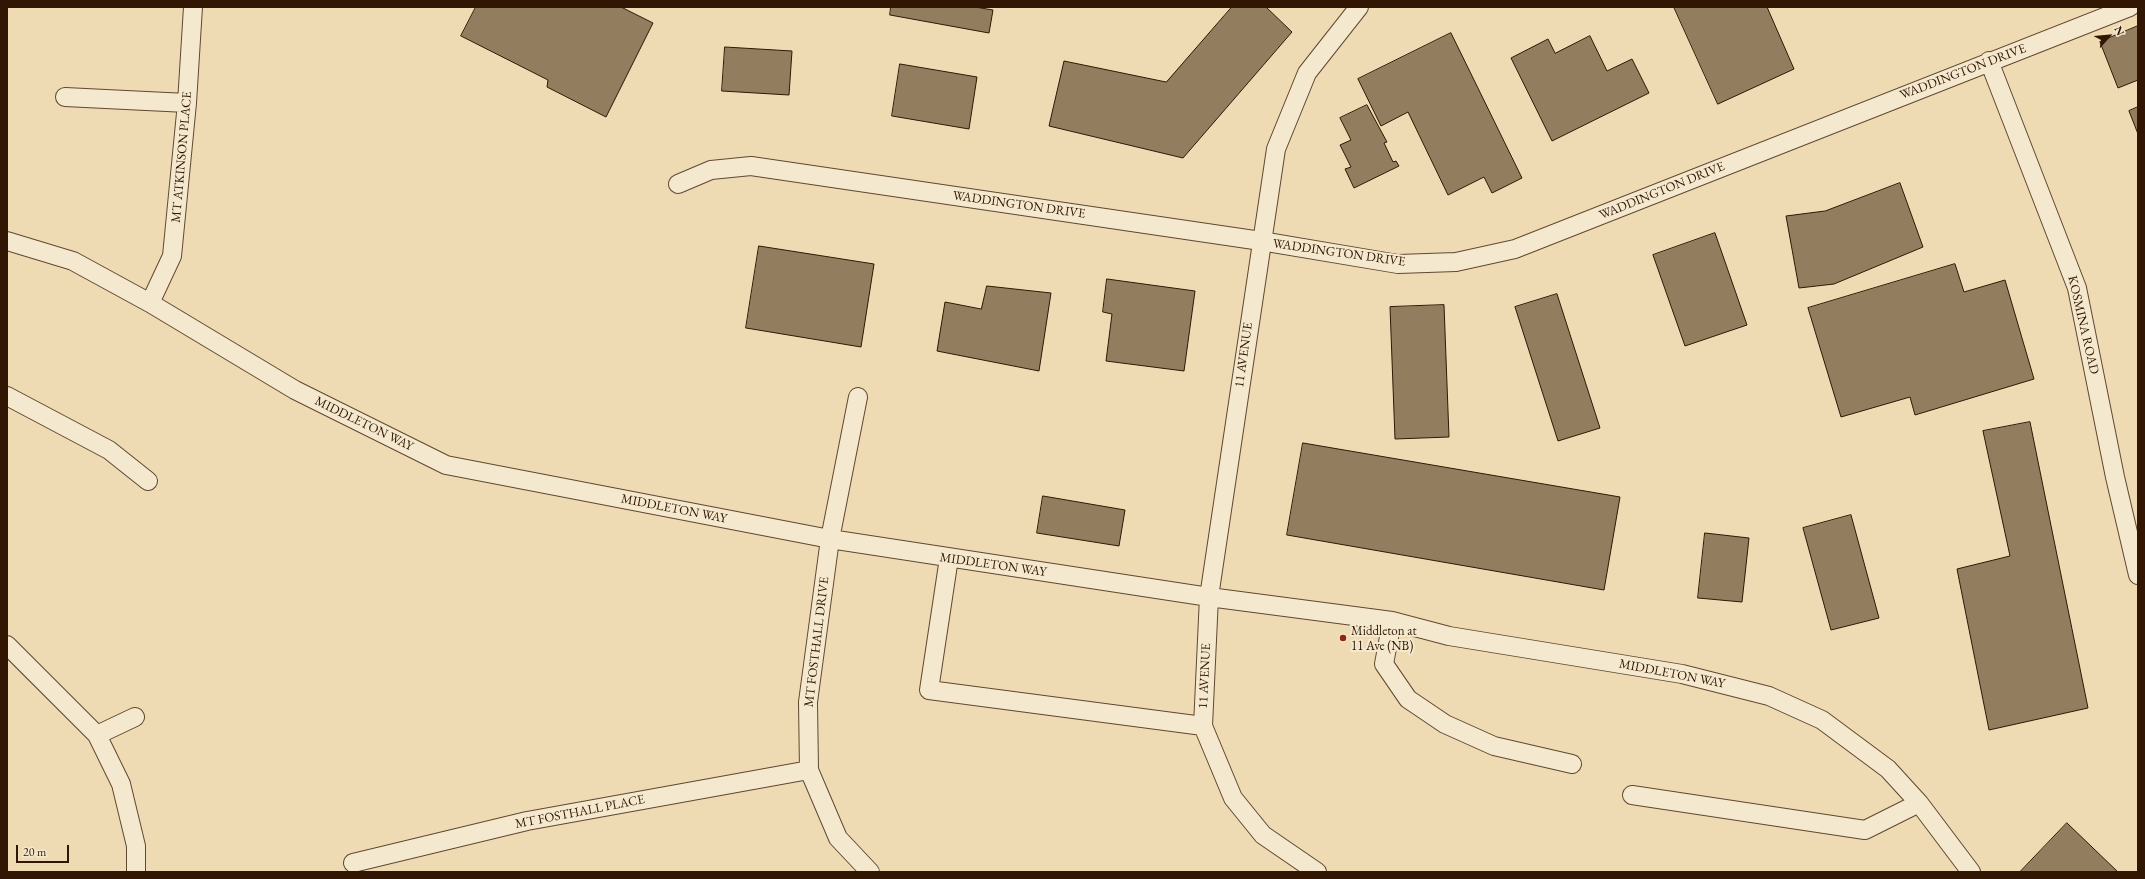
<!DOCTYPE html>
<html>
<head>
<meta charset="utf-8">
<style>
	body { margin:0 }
	#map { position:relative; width:2145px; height:879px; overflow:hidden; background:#eedbb4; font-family:"EB Garamond",serif }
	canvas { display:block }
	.frame { position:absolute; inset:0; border:8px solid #311703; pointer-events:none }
	.north { position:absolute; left:2089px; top:16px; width:40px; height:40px; -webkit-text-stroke:3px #f4e8ce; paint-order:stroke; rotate:63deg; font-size:11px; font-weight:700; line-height:16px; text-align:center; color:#311703 }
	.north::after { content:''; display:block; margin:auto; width:14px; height:18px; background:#311703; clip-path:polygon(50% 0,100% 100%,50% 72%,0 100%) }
	.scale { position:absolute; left:16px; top:845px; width:53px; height:18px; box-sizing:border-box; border:2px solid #311703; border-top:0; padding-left:5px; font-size:12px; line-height:14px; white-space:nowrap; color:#311703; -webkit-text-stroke:3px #f4e8ce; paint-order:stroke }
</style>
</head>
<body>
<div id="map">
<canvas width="2145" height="879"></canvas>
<div class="frame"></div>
<div class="north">N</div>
<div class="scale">20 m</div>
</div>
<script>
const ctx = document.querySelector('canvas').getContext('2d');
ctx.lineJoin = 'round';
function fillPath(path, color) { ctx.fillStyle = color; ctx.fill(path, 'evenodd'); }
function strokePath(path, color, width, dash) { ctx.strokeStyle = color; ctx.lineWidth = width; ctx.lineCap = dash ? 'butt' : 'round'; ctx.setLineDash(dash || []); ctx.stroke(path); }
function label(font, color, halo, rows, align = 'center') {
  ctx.font = font + ' "EB Garamond",serif'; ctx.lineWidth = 4; ctx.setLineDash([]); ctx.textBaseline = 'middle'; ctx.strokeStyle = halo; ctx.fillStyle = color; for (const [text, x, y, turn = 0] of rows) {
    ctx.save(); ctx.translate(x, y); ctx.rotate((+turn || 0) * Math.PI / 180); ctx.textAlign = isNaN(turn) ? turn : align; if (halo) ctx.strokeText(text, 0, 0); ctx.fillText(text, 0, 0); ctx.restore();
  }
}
const building = new Path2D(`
	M476,7H621L653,23L606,117L547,87L548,80L461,36Z
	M891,7H975L993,10L989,33L890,15Z
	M1232,7H1266L1292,32L1183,158L1049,126L1064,61L1166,82Z
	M1674,7H1767L1794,69L1718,104Z
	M2138,26V80L2118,88L2100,42Z
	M1451,33L1522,178L1492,193L1484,177L1448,195L1408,112L1381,126L1358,79Z
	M1590,36L1607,71L1632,59L1649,93L1552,141L1511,58L1548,39L1555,53Z
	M725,47L792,51L789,95L722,91Z
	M900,64L977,77L969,129L892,116Z
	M1367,105L1387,142L1384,143L1393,162L1396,161L1399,166L1354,188L1345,169L1351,167L1340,145L1351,140L1340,118Z
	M2138,107V134L2129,111Z
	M1900,183L1923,247L1834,284L1799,288L1786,216L1825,211Z
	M1715,233L1747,325L1685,346L1653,255Z
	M759,246L874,264L861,347L746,328Z
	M1955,264L1964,292L2005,280L2034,379L1915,415L1910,397L1841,417L1808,308Z
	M1107,279L1195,291L1184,371L1106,361L1112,314L1103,312Z
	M987,286L1051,293L1039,371L937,351L945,302L981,309Z
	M1557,294L1600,428L1558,441L1515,307Z
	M1444,305L1449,437L1395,439L1390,307Z
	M2030,422L2088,708L1989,730L1957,569L2010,556L1983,431Z
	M1303,443L1620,497L1604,590L1287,535Z
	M1043,496L1125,510L1119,546L1037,533Z
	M1851,515L1879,618L1831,630L1803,528Z
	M1705,533L1749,538L1742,602L1698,598Z
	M2067,823L2118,872H2020Z`);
const minor = new Path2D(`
	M1989,61L2077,288L2115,477L2138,575
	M65,97L187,103
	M678,184L711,170L751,166L1261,241L1398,264L1456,262L1515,249L2130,7
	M7,241L73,261L150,303L295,390L446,465L830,539L1209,597L1392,621L1449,636L1682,674L1769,696L1822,720L1888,769L1919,803L1971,872
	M150,303L172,256L187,103L193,7
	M7,396L109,450L148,481
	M858,397L830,539L808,702L809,770L838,838L870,872
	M949,558L929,690L1203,726
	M1392,621L1384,664L1408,699L1445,724L1494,746L1572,764
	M7,645L97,735L121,784L136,846V872
	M97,735L135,717
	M1632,795L1865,830L1919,803
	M353,863L527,821L809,770
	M1317,872L1263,835L1233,798L1203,726L1209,597L1276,149L1307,73L1359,7`);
const markers = [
	[1343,638,4,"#8f2418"]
];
const streetNames = [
	["WADDINGTON DRIVE",1963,72,-21],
	["MT ATKINSON PLACE",182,157,-85],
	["WADDINGTON DRIVE",1662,191,-22],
	["WADDINGTON DRIVE",1019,205,8],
	["WADDINGTON DRIVE",1339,253,8],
	["KOSMINA ROAD",2083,325,77],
	["11 AVENUE",1244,355,-82],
	["MIDDLETON WAY",364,424,26],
	["MIDDLETON WAY",674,509,11],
	["MIDDLETON WAY",993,565,8],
	["MT FOSTHALL DRIVE",817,642,-83],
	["MIDDLETON WAY",1672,674,11],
	["11 AVENUE",1205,676,-87],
	["MT FOSTHALL PLACE",580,812,-11]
];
const poiNames = [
	["Middleton at",1351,631],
	["11 Ave (NB)",1351,646]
];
fillPath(building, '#937d5f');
strokePath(building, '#311703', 1);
strokePath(minor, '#60482f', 20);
strokePath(minor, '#f4e8ce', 18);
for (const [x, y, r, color] of markers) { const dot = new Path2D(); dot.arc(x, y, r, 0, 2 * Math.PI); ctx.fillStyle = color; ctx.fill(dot); strokePath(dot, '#f4e8ce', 1.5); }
label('13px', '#311703', '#f4e8ce', streetNames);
label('13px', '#311703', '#f4e8ce', poiNames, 'left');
</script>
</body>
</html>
